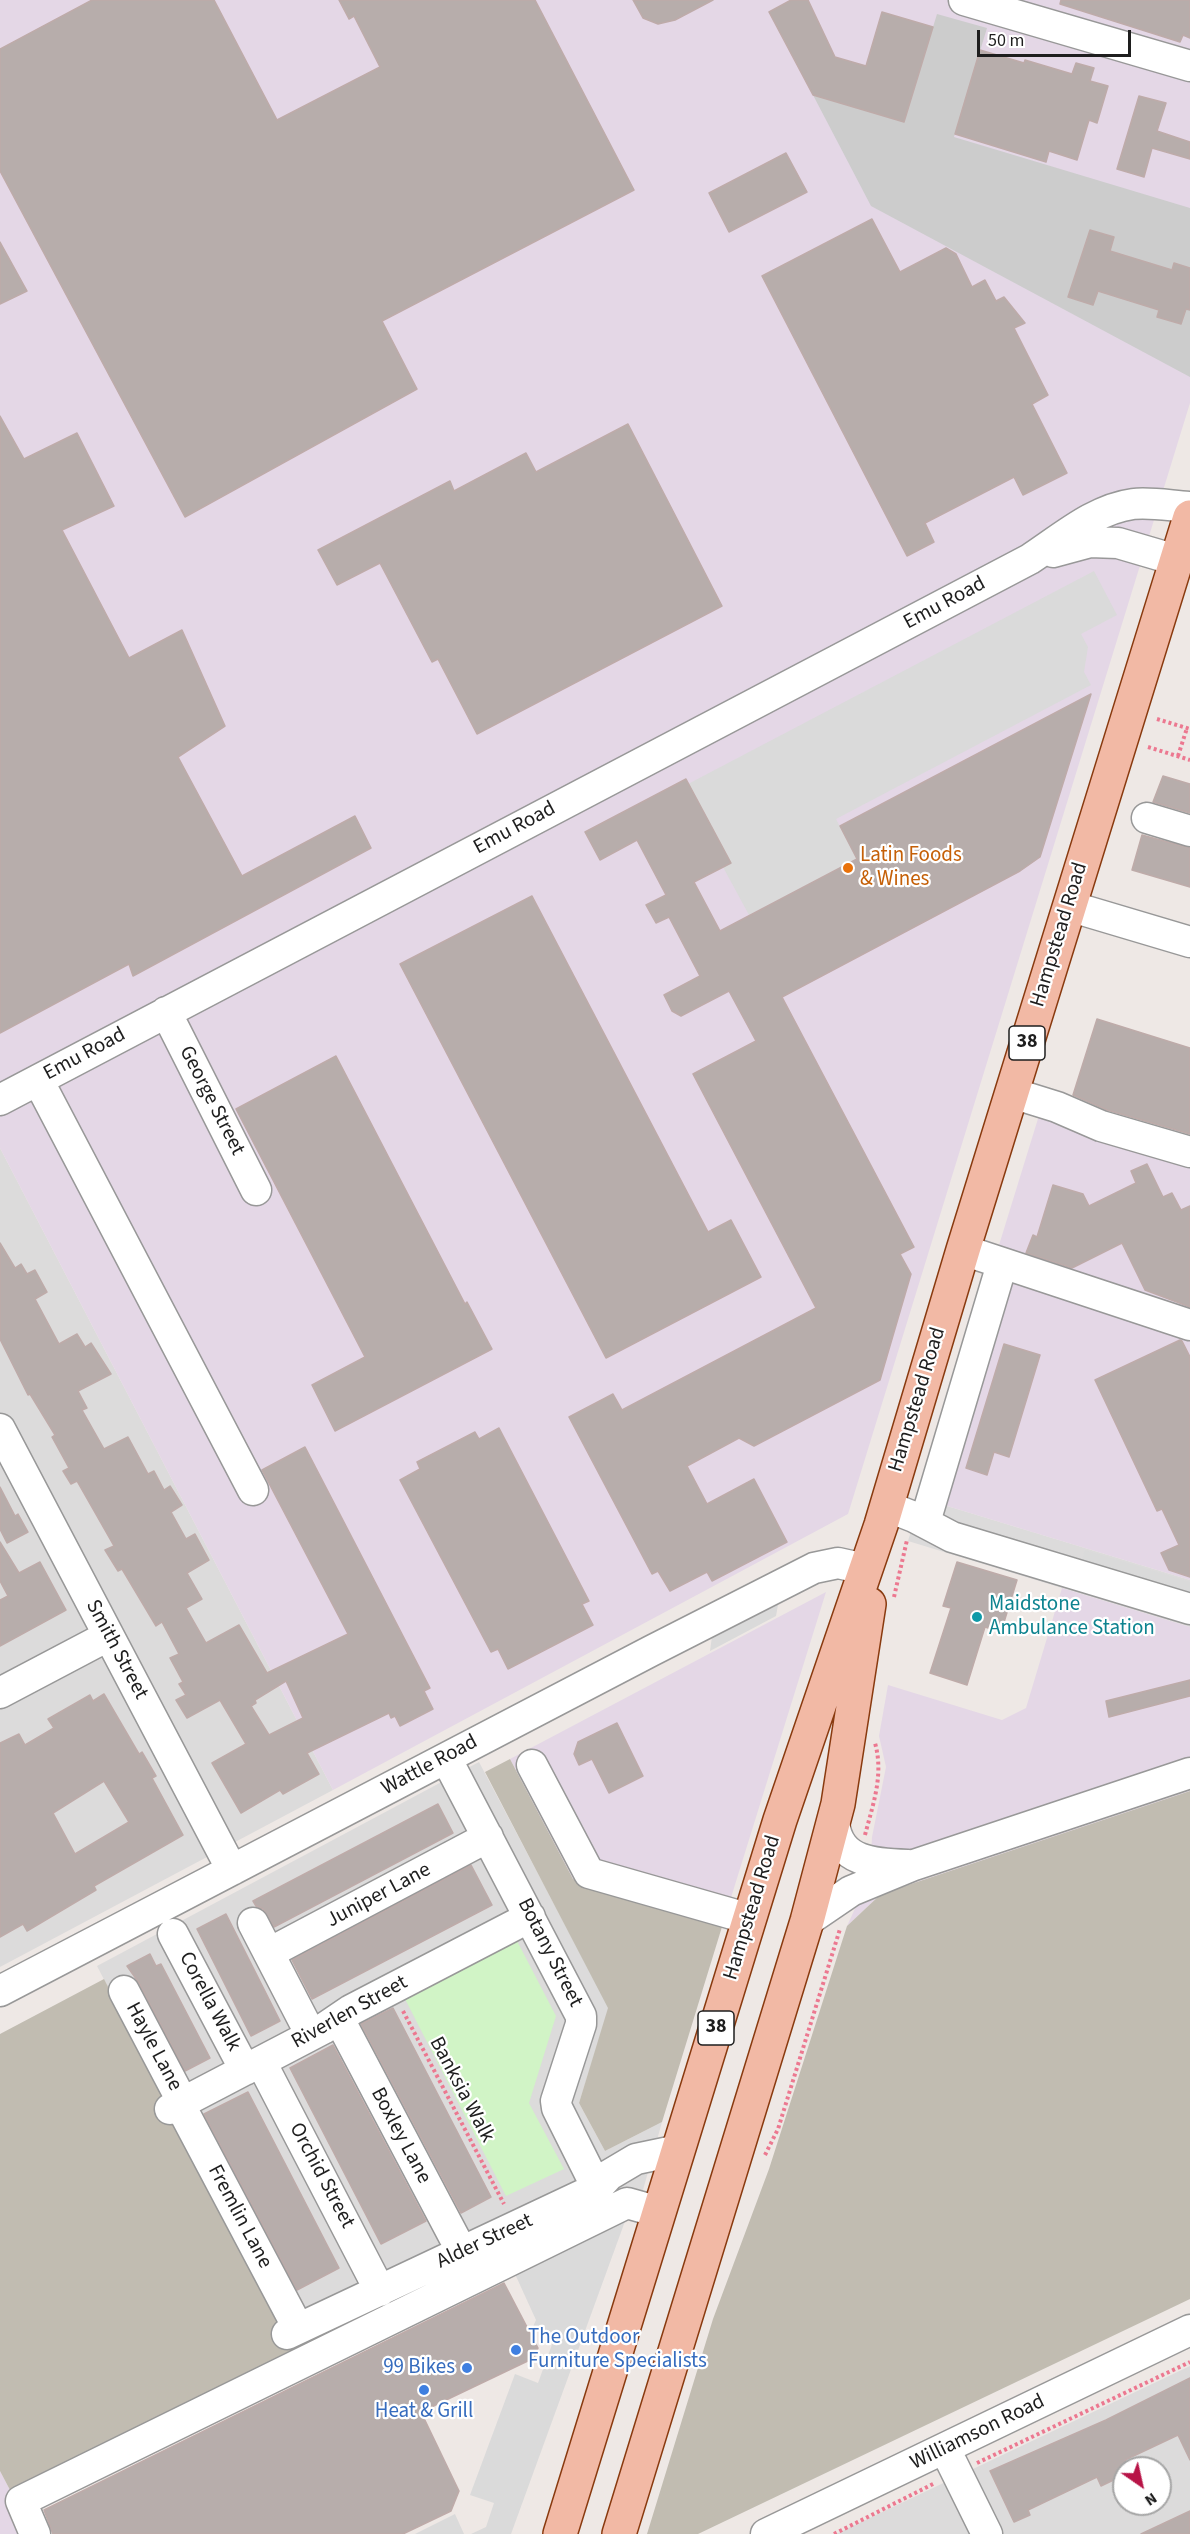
<!DOCTYPE html>
<html>
<head>
<meta charset="utf-8">
<style>
	body { margin:0 }
	#map { position:relative; width:1190px; height:2534px; overflow:hidden; background:#eee8e5; font-family:"Source Sans 3",sans-serif }
	canvas { display:block }
	.north { position:absolute; left:1112px; top:2456px; width:60px; height:60px; box-sizing:border-box; background:#fff; border:2px solid #a5a5a5; border-radius:50%; rotate:146deg; font-size:16px; font-weight:700; line-height:24px; text-align:center; color:#1e1e1e }
	.north::after { content:''; display:block; margin:auto; width:21px; height:27px; background:#b81447; clip-path:polygon(50% 0,100% 100%,50% 72%,0 100%) }
	.scale { position:absolute; left:977px; top:30px; width:154px; height:27px; box-sizing:border-box; border:3px solid #1e1e1e; border-top:0; padding-left:8px; font-size:18px; line-height:21px; white-space:nowrap; color:#1e1e1e; -webkit-text-stroke:4px #fff; paint-order:stroke }
</style>
</head>
<body>
<div id="map">
<canvas width="1190" height="2534"></canvas>
<div class="north">N</div>
<div class="scale">50 m</div>
</div>
<script>
const ctx = document.querySelector('canvas').getContext('2d');
ctx.lineJoin = 'round';
function fillPath(path, color) { ctx.fillStyle = color; ctx.fill(path, 'evenodd'); }
function strokePath(path, color, width, dash) { ctx.strokeStyle = color; ctx.lineWidth = width; ctx.lineCap = dash ? 'butt' : 'round'; ctx.setLineDash(dash || []); ctx.stroke(path); }
function label(font, color, halo, rows, align = 'center') {
  ctx.font = font + ' "Source Sans 3",sans-serif'; ctx.lineWidth = 4.5; ctx.setLineDash([]); ctx.textBaseline = 'middle'; ctx.strokeStyle = halo; ctx.fillStyle = color; for (const [text, x, y, turn = 0] of rows) {
    ctx.save(); ctx.translate(x, y); ctx.rotate((+turn || 0) * Math.PI / 180); ctx.textAlign = isNaN(turn) ? turn : align; if (halo) ctx.strokeText(text, 0, 0); ctx.fillText(text, 0, 0); ctx.restore();
  }
}
const residential = new Path2D(`
	M0,1148L333,1790L0,1967Z
	M921,1498L1190,1580V1627L908,1541Z
	M479,1762L609,2008L579,2103L605,2151L662,2122L643,2190L298,2354L97,1966Z
	M1190,2366V2534H836ZM1124,2468H1160V2504H1124Z`);
const industrial = new Path2D(`
	M0,0H1190V403L848,1514L333,1790L0,1148Z
	M1045,1096L1190,1145V1580L921,1498Z
	M1062,1588L1190,1627V1791L881,1894L847,1926L870,1876L872,1837L886,1767L879,1736L888,1685L1002,1720L1026,1708Z
	M826,1592L729,1904L685,1912L573,1879L510,1759Z
	M0,2471L10,2490L28,2534H0Z`);
const religious = new Path2D(`
	M937,14L987,28L954,137L1190,208V377L871,206L813,95L904,122Z`);
const construction = new Path2D(`
	M510,1759L573,1879L685,1912L729,1904L662,2122L605,2151L579,2103L608,2008L485,1772Z
	M1190,1791V2299L698,2534H647L713,2319L769,2169L847,1926L881,1894Z
	M104,1979L298,2354L10,2490L0,2471V2034Z`);
const park = new Path2D(`
	M516,1939L556,2016L529,2103L564,2169L506,2196L405,1999Z`);
const parking = new Path2D(`
	M1094,571L1117,615L1081,634L1088,647L1084,672L1091,685L836,819L857,859L749,915L723,867L730,862L688,784Z
	M1085,1550L1190,1582V1604L1079,1571Z
	M780,1594L776,1616L710,1651L713,1629Z
	M628,2213L511,2534H471L486,2527L494,2503L470,2495L515,2374L538,2383L554,2339L532,2329L536,2320L515,2274Z
	M455,2514L464,2534H415Z`);
const building = new Path2D(`
	M92,0H214L277,120L380,67L354,16L349,19L339,0H535L634,190L382,321L417,389L185,517L0,171V49Z
	M633,0H713L675,20L658,24L643,18Z
	M791,0H808L835,57L866,66L882,12L933,27L904,122L813,95L769,12Z
	M1061,0H1190V38L1183,35L1180,42L1060,4Z
	M980,50L1024,63L1025,60L1072,74L1076,63L1094,68L1090,81L1108,86L1097,123L1089,120L1077,160L1049,151L1046,162L955,134Z
	M1139,96L1166,103L1157,131L1190,142V159L1152,148L1144,177L1117,169Z
	M786,153L807,192L729,232L709,193Z
	M872,219L900,272L946,248L956,254L972,287L985,280L996,301L1004,297L1025,323L1014,328L1048,395L1032,404L1067,473L1023,495L1014,477L925,523L934,542L907,556L762,276Z
	M1090,230L1114,237L1110,251L1172,270L1174,263L1190,268V310L1186,309L1181,324L1157,317L1159,310L1098,291L1093,305L1068,297Z
	M0,242L27,291L0,304Z
	M0,416L24,459L77,433L114,506L62,530L129,658L182,630L225,726L178,757L242,876L355,816L371,848L133,976L129,964L0,1033Z
	M628,424L722,606L477,734L438,659L432,662L380,563L337,585L318,550L450,481L454,491L526,453L536,472Z
	M1091,694L1040,857L1020,871L782,997L914,1247L900,1254L911,1274L880,1380L754,1446L739,1438L687,1466L707,1504L754,1479L787,1542L712,1581L707,1572L670,1591L658,1571L652,1574L569,1417L613,1394L622,1410L816,1308L693,1074L756,1041L729,991L681,1016L672,1011L664,995L700,976L669,917L656,923L646,905L666,895L637,840L600,860L585,832L686,779L731,863L694,882L720,931L857,859L840,826Z
	M1163,776L1190,784V813L1153,802Z
	M1142,835L1190,848V887L1132,870Z
	M532,896L708,1232L731,1220L761,1277L606,1358L400,964Z
	M1097,1019L1190,1048V1134L1107,1110L1073,1095Z
	M336,1056L465,1304L467,1302L492,1349L335,1431L312,1385L365,1357L236,1109Z
	M1147,1164L1163,1197L1172,1193L1181,1210L1190,1206V1307L1145,1290L1122,1243L1072,1268L1026,1253L1033,1235L1037,1237L1053,1185L1083,1194L1089,1206L1136,1183L1131,1171Z
	M0,1243L15,1268L21,1264L27,1274L35,1270L47,1292L35,1299L59,1344L77,1334L85,1347L91,1343L111,1374L78,1391L87,1408L82,1410L104,1449L128,1437L148,1474L154,1471L164,1490L170,1486L182,1505L171,1512L186,1539L195,1534L209,1560L187,1573L202,1599L186,1608L206,1643L239,1625L267,1673L348,1634L262,1470L305,1447L430,1688L424,1691L433,1709L400,1726L395,1716L391,1718L389,1713L307,1753L319,1774L283,1794L280,1790L241,1813L212,1763L246,1744L220,1700L187,1718L176,1700L186,1695L179,1684L183,1682L170,1658L179,1654L162,1622L156,1626L122,1569L118,1571L105,1550L114,1546L77,1481L71,1484L63,1471L69,1468L52,1437L55,1435L30,1394L28,1395L0,1339ZM286,1681L303,1718L269,1735L251,1706L256,1703L255,1700Z
	M1180,1340L1182,1341L1190,1357V1577L1169,1570L1161,1553L1179,1545L1162,1509L1157,1511L1095,1380Z
	M1004,1344L1040,1355L1009,1457L994,1452L987,1475L966,1468Z
	M499,1428L589,1601L582,1604L593,1625L508,1669L498,1649L491,1652L400,1480L420,1469L417,1462L475,1432L479,1439Z
	M0,1487L15,1516L18,1514L28,1532L7,1543L0,1529Z
	M0,1542L19,1573L40,1562L66,1610L0,1646V1600L8,1596L0,1581Z
	M957,1562L1017,1580L1001,1632L985,1627L967,1685L930,1673L951,1608L943,1606Z
	M1190,1680V1696L1109,1717L1106,1701Z
	M104,1694L139,1754L142,1752L156,1776L152,1778L183,1835L94,1886L96,1890L27,1931L23,1924L0,1937V1743L19,1734L25,1745L54,1728L48,1719L90,1695L93,1701ZM104,1781L129,1822L75,1854L53,1813Z
	M617,1723L643,1776L609,1793L592,1759L579,1765L574,1754L578,1742Z
	M438,1804L453,1833L274,1927L263,1909L256,1906L253,1901Z
	M471,1865L492,1905L312,1999L292,1960Z
	M226,1914L280,2021L251,2036L197,1929Z
	M150,1954L156,1966L161,1964L210,2058L185,2071L139,1983L127,1966Z
	M393,2008L491,2197L461,2213L361,2024Z
	M333,2045L426,2221L381,2244L290,2068Z
	M248,2092L339,2268L297,2290L204,2114Z
	M504,2283L538,2348L534,2358L421,2412L459,2491L451,2511L403,2534H53L44,2510Z
	M1190,2378V2460L1178,2435L1125,2460L1129,2468H1124V2475L1101,2486L1097,2477L1028,2510L1030,2515L1014,2522L990,2471L1106,2420Z
	M1190,2511V2534H1141Z`);
const path = new Path2D(`
	M1157,719L1190,729
	M1148,747L1190,760
	M1178,756L1187,728
	M894,1597L907,1540
	M865,1835C873,1804 884,1775 875,1743
	M403,2011L504,2204
	M765,2155L778,2129L840,1929
	M977,2463L1190,2362
	M834,2534L935,2483`);
const minor = new Path2D(`
	M964,0L1190,66
	M1053,552L1090,542L1118,543L1176,560
	M1147,818L1190,831
	M1069,906L1190,942
	M166,1012L256,1190
	M38,1080L253,1490
	M1012,1093L1057,1107L1101,1126L1190,1152
	M0,1100L1030,559C1062,538 1095,509 1133,504C1151,502 1172,506 1190,507
	M963,1250L1190,1325
	M0,1429L232,1870
	M886,1506L914,1517L952,1537L1190,1609
	M925,1522L1002,1264
	M0,1693L108,1636
	M446,1758L581,2016V2024L556,2101L557,2108L597,2188
	M532,1765L589,1873L750,1919
	M834,1822C838,1863 876,1864 908,1865
	M807,1921L851,1891L914,1865L1190,1773
	M253,1923L311,2035
	M173,1934L245,2070
	M269,1953L488,1837
	M0,1991L651,1651L814,1568L838,1563L865,1569
	M124,1991L183,2103
	M339,2019L462,2252
	M261,2062L380,2291
	M180,2105L298,2328
	M170,2109L323,2029L351,2010L530,1917
	M287,2334L597,2188L609,2175L636,2159L679,2150
	M945,2449L987,2534
	M35,2534L21,2501L627,2203L659,2212
	M766,2534L1190,2330`);
const major = new Path2D(`
	M560,2534L780,1820L881,1525L963,1250L1190,517
	M619,2534L807,1921L838,1804L869,1604`);
const markers = [
	[848,868,6,"#e8710a"],
	[977,1617,6,"#0f9aa8"],
	[516,2350,6,"#3f7fe0"],
	[467,2368,6,"#3f7fe0"],
	[424,2390,6,"#3f7fe0"]
];
const shields = [
	[1027,1043,36],
	[716,2028,36]
];
const shieldNames = [
	["38",1027,1043],
	["38",716,2028]
];
const streetNames = [
	["Emu Road",945,604,-28],
	["Emu Road",515,829,-28],
	["Hampstead Road",1060,935,-73],
	["Emu Road",85,1055,-28],
	["George Street",211,1101,63],
	["Hampstead Road",918,1400,-73],
	["Smith Street",116,1650,62],
	["Wattle Road",430,1766,-28],
	["Juniper Lane",379,1896,-28],
	["Hampstead Road",753,1908,-73],
	["Botany Street",549,1953,63],
	["Corella Walk",209,2002,62],
	["Riverlen Street",350,2013,-29],
	["Hayle Lane",153,2047,62],
	["Banksia Walk",461,2090,62],
	["Boxley Lane",400,2136,62],
	["Orchid Street",321,2176,62],
	["Fremlin Lane",239,2217,62],
	["Alder Street",485,2242,-25],
	["Williamson Road",978,2433,-26]
];
const foodNames = [
	["Latin Foods",860,856],
	["& Wines",860,880]
];
const cultureNames = [
	["Maidstone",989,1605],
	["Ambulance Station",989,1629]
];
const shopNames = [
	["The Outdoor",528,2338],
	["Furniture Specialists",528,2362],
	["99 Bikes",455,2368,"right"],
	["Heat & Grill",424,2412,"center"]
];
fillPath(residential, '#dcdbdb');
fillPath(industrial, '#e4d7e6');
fillPath(religious, '#ccc');
fillPath(construction, '#c1bcb1');
fillPath(park, '#d1f4c6');
fillPath(parking, '#dadada');
fillPath(building, '#b7adab');
strokePath(building, '#beaba9', 1.5);
strokePath(minor, '#989898', 33);
strokePath(major, '#893a0f', 36);
strokePath(path, '#ec7890', 4, [3, 3]);
strokePath(minor, '#fff', 30);
strokePath(major, '#f2b9a5', 33);
for (const [x, y, r, color] of markers) { const dot = new Path2D(); dot.arc(x, y, r, 0, 2 * Math.PI); ctx.fillStyle = color; ctx.fill(dot); strokePath(dot, '#fff', 2); }
for (const [x, y, w] of shields) { const box = new Path2D(); box.roundRect(x - w / 2, y - 17, w, 34, 4.5); ctx.fillStyle = '#fff'; ctx.fill(box); strokePath(box, '#1e1e1e', 1.5); }
label('bold 20px', '#1e1e1e', null, shieldNames);
label('21px', '#1e1e1e', '#fff', streetNames);
label('21px', '#c56008', '#fff', foodNames, 'left');
label('21px', '#0d838f', '#fff', cultureNames, 'left');
label('21px', '#366cbe', '#fff', shopNames, 'left');
</script>
</body>
</html>
